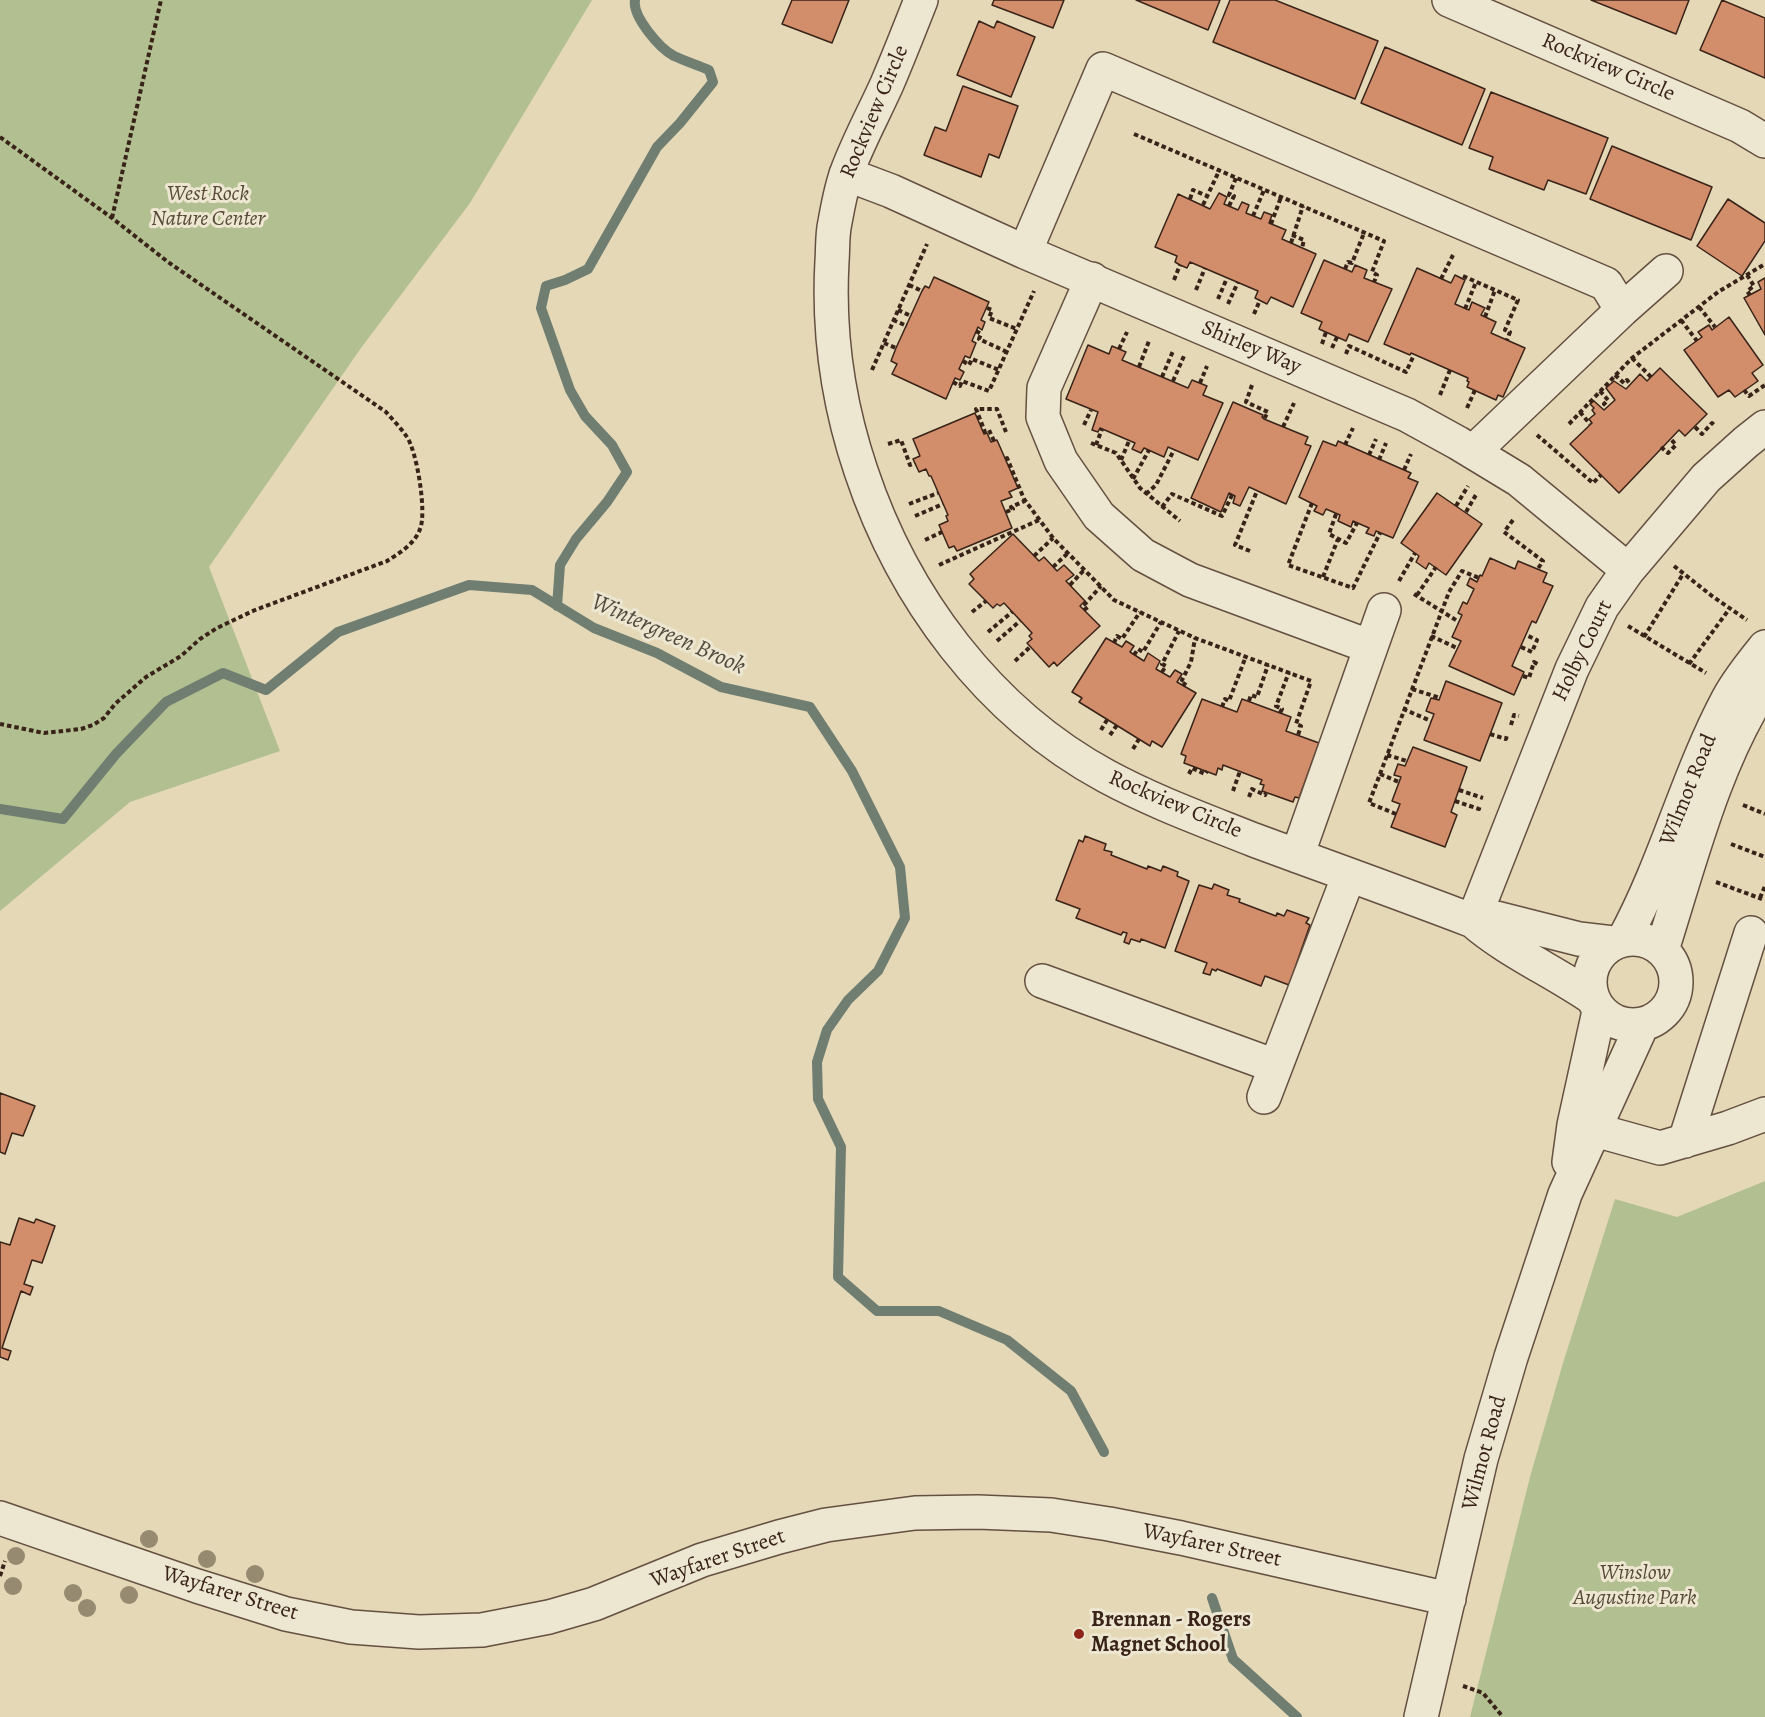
<!DOCTYPE html>
<html>
<head>
<meta charset="utf-8">
<style>
	body { margin:0 }
	canvas { display:block; background:#e4d8b7 }
</style>
</head>
<body>
<canvas width="1765" height="1717"></canvas>
<script>
const ctx = document.querySelector('canvas').getContext('2d');
ctx.lineJoin = 'round';
function fillPath(path, color) { ctx.fillStyle = color; ctx.fill(path, 'evenodd'); }
function strokePath(path, color, width, dash) { ctx.strokeStyle = color; ctx.lineWidth = width; ctx.lineCap = dash ? 'butt' : 'round'; ctx.setLineDash(dash || []); ctx.stroke(path); }
function label(font, color, halo, rows, align = 'center') {
  ctx.font = font + ' Alegreya,serif'; ctx.lineWidth = 6; ctx.setLineDash([]); ctx.textBaseline = 'middle'; ctx.strokeStyle = halo; ctx.fillStyle = color; for (const [text, x, y, turn = 0] of rows) {
    ctx.save(); ctx.translate(x, y); ctx.rotate((+turn || 0) * Math.PI / 180); ctx.textAlign = isNaN(turn) ? turn : align; if (halo) ctx.strokeText(text, 0, 0); ctx.fillText(text, 0, 0); ctx.restore();
  }
}
const green = new Path2D(`
	M0,0H592L470,203L361,348L209,567L280,751L130,802L0,911Z
	M1765,1181V1717H1470L1530,1477L1563,1363L1615,1199L1677,1217Z`);
const stream = new Path2D(`
	M557,606L560,565L576,539L607,502L627,472L612,445L585,416L570,390L541,308L546,286L565,280L588,269L657,147L680,123L713,82L709,70C697,65 685,61 674,56C659,48 632,16 635,0
	M0,809L63,819L116,754L166,702L223,673L266,690L338,632L469,585L532,590L594,628L657,653L721,687L810,707L852,771L900,867L905,918L878,971L848,1000L827,1030L817,1062L818,1099L841,1147L838,1277L877,1311H939L1007,1340L1071,1391L1104,1452
	M1212,1598L1233,1659L1297,1717`);
const building = new Path2D(`
	M792,0H849L832,43L782,24Z
	M994,0H1064L1053,28L992,5Z
	M1136,0H1220L1208,30Z
	M1230,0H1275L1378,41L1355,99L1213,42Z
	M1591,0H1689L1676,34Z
	M1722,0L1765,18V78L1700,50Z
	M979,21L994,28L997,21L1035,37L1011,97L957,75Z
	M1385,47L1485,89L1462,145L1361,103Z
	M963,86L1018,106L999,158L989,154L981,177L924,155L935,127L946,131Z
	M1491,92L1608,138L1586,194L1548,180L1544,190L1489,169L1493,157L1469,148Z
	M1612,146L1712,187L1691,240L1590,199Z
	M1219,193L1227,197L1224,204L1238,210L1242,202L1249,205L1246,213L1261,219L1264,212L1272,215L1269,223L1286,230L1282,239L1316,254L1293,307L1271,297L1267,304L1255,298L1258,291L1190,262L1187,268L1180,265L1175,262L1177,256L1155,247L1178,194L1210,209Z
	M1728,199L1765,223V241L1742,276L1697,246Z
	M1324,260L1352,272L1355,265L1367,270L1364,278L1392,289L1368,342L1349,334L1346,341L1319,329L1322,322L1301,313Z
	M1417,268L1451,283L1455,275L1465,280L1455,304L1469,310L1472,302L1485,308L1481,315L1496,322L1491,333L1525,348L1503,397L1498,395L1496,400L1467,387L1469,382L1467,381L1468,378L1411,353L1410,355L1384,344Z
	M934,277L989,302L981,320L985,322L982,330L978,327L972,341L976,343L970,358L965,356L959,369L964,372L960,380L955,378L946,399L892,374L897,364L891,361L896,348L922,291L925,286L929,288Z
	M1765,278V335L1744,298L1761,289L1758,282Z
	M1729,317L1763,365L1752,373L1758,381L1735,397L1729,390L1718,397L1684,350L1702,337L1698,332L1709,325L1712,330Z
	M1088,345L1109,354L1112,346L1126,352L1122,360L1188,388L1192,380L1207,386L1203,395L1223,403L1198,460L1168,447L1164,457L1144,448L1141,453L1132,449L1135,443L1100,428L1098,432L1092,430L1098,412L1066,399Z
	M1660,368L1707,414L1685,436L1679,430L1619,493L1570,444L1592,423L1589,419L1595,414L1592,410L1594,408L1590,404L1594,401L1604,410L1615,400L1606,388L1614,381L1626,389L1640,374L1647,381Z
	M1233,402L1263,415L1262,417L1264,419L1308,437L1305,444L1311,446L1286,504L1249,487L1240,506L1233,503L1235,496L1229,493L1221,512L1191,498Z
	M975,413L984,434L987,433L991,442L997,440L1018,488L1009,492L1012,497L1001,501L1012,528L957,551L954,546L949,548L939,525L948,521L946,516L948,515L931,476H929L926,469L919,472L913,459L920,456L913,439Z
	M1323,441L1336,446L1338,441L1411,473L1408,478L1418,482L1393,538L1376,531L1374,536L1366,533L1369,528L1353,521L1351,527L1338,521L1340,515L1326,509L1323,515L1314,511L1317,506L1299,497Z
	M1437,493L1482,524L1446,575L1429,563L1426,569L1416,562L1419,556L1401,543Z
	M1013,534L1039,561L1044,557L1057,571L1064,565L1074,575L1066,581L1085,601L1080,606L1100,626L1057,666L1054,662L1049,667L1027,643L1032,639L1029,636L1032,633L1004,603L1000,606L997,604L993,608L969,584L974,579L970,574Z
	M1490,558L1515,569L1518,561L1547,573L1543,582L1553,586L1536,623L1532,621L1512,666L1524,672L1514,695L1449,666L1461,641L1452,637L1462,615L1458,613L1463,602L1467,604L1474,589L1467,585L1470,578L1477,582L1480,575L1482,576Z
	M1106,638L1122,647L1126,641L1134,646L1130,652L1144,661L1148,653L1160,661L1156,669L1170,677L1175,670L1182,674L1177,682L1196,693L1162,747L1152,741L1150,746L1079,702L1082,698L1072,692Z
	M1446,681L1502,703L1480,761L1424,740L1434,714L1426,711L1431,698L1439,700Z
	M1202,699L1237,712L1242,699L1291,717L1286,731L1319,743L1299,798L1295,797L1293,802L1262,791L1264,785L1260,784L1262,780L1223,765L1222,770L1218,768L1216,775L1184,763L1186,756L1181,754Z
	M1413,747L1467,767L1451,812L1457,815L1445,847L1391,827L1400,804L1392,801L1401,777L1394,775L1398,764L1405,766Z
	M1085,836L1106,844L1104,850L1112,852L1111,855L1147,869L1148,866L1161,871L1163,866L1178,872L1177,876L1189,881L1165,948L1141,939L1140,942L1131,939L1129,944L1124,942L1127,933L1123,932L1121,935L1076,918L1080,909L1056,900L1079,840L1083,842Z
	M1214,884L1229,890L1227,895L1240,899L1239,902L1276,916L1277,913L1284,916L1287,910L1309,918L1306,923L1310,925L1289,985L1265,976L1261,986L1217,969L1216,971L1212,969L1210,975L1203,973L1207,963L1175,951L1199,885L1212,889Z
	M0,1093L35,1106L23,1136L12,1133L5,1154L0,1152Z
	M19,1218L34,1223L36,1219L55,1226L42,1263L32,1260L24,1284L33,1287L30,1295L21,1291L2,1348L11,1351L8,1360L0,1357V1242L10,1245Z`);
const path = new Path2D(`
	M1134,134L1384,241L1372,272L1377,275L1374,282
	M0,137L112,218L168,262L386,412C393,420 401,428 407,437C417,452 427,513 420,529C415,544 398,554 387,561L255,610L217,628L200,639L181,656L146,677L115,704L104,718L93,725L81,729L44,733L0,724
	M1190,199L1193,190L1207,196
	M1203,205L1219,171
	M1229,206L1234,196L1229,195L1236,178
	M1253,216L1264,190
	M112,218L161,0
	M1271,224L1281,197
	M1292,235L1304,240L1302,248
	M1291,243L1303,206
	M1345,269L1348,262L1352,263L1364,233
	M1747,275L1754,286L1747,291L1750,295
	M1463,276L1518,300L1505,330L1510,332L1507,340
	M1441,279L1453,255
	M1174,280L1180,265
	M909,285L922,291
	M1196,290L1205,268
	M1218,299L1227,278
	M1228,304L1238,282
	M1699,307L1715,327
	M987,308L992,310L989,318L1017,329
	M1465,309L1476,282
	M898,310L911,316
	M1254,314L1260,300
	M1485,317L1495,290
	M893,320L907,326
	M1681,320L1697,341
	M976,331L981,334L979,339L1007,352
	M884,343L896,348
	M1322,344L1326,332
	M1332,348L1337,337
	M1119,349L1127,332
	M1346,354L1349,346L1406,372L1414,355
	M1632,358L1651,377
	M963,361L969,365L972,359L999,370
	M1139,367L1149,341
	M872,370L927,244
	M1615,375L1624,383L1627,380L1630,384
	M1162,377L1173,351
	M1173,381L1184,356
	M953,382L960,386L962,381L989,391L1034,291
	M1200,383L1207,366
	M1252,385L1246,402L1268,412L1264,419
	M1744,390L1749,396L1765,385
	M1600,391L1608,400L1604,404L1608,407
	M1440,395L1450,370
	M1467,408L1475,390
	M1580,412L1590,424
	M1569,424L1632,358L1718,292L1765,264
	M1084,425L1091,410
	M1283,427L1294,403
	M1695,427L1702,434L1712,423L1715,426
	M1537,435L1593,483L1601,475
	M994,441L989,430L985,432L976,409H997L1006,432
	M1091,443L1116,453L1140,488L1180,521
	M888,444L901,440L910,465L915,463
	M1096,445L1102,429
	M1345,445L1353,428
	M1661,447L1668,453L1676,445L1670,438
	M1369,455L1376,439
	M1006,459L1007,458L1024,499L1053,538L1114,600L1195,638L1311,681L1296,724L1301,726L1298,735
	M1121,460L1129,441
	M1379,460L1386,443
	M1404,470L1411,454
	M1133,479L1149,450
	M1146,494L1156,485L1174,450
	M1312,503L1288,565L1353,588L1380,533
	M909,504L938,493
	M1456,506L1468,486
	M1162,507L1172,494L1222,516L1232,495
	M1006,512L1013,509L1011,507L1025,501
	M1466,512L1477,493
	M1336,514L1329,534L1346,543L1357,523
	M915,516L943,504
	M1513,520L1504,532L1543,561L1537,570
	M925,540L942,532
	M1250,551L1235,545L1257,491
	M1034,556L1053,538
	M939,565L1039,520
	M1674,566L1712,596L1747,620
	M1053,567L1067,554
	M1323,577L1338,539
	M1399,581L1415,553
	M1070,585L1084,570
	M1414,594L1459,622
	M1417,595L1436,567
	M1084,610L1088,607L1085,604L1101,586
	M972,612L986,601
	M1628,626L1706,673
	M988,632L1012,612
	M1431,636L1457,648
	M1644,637L1683,574
	M997,641L1020,621
	M1114,643L1117,636L1122,639L1140,612
	M1521,647L1532,652L1537,640L1526,635
	M1134,655L1138,649L1143,652L1161,622
	M1015,661L1030,647
	M1689,664L1730,608
	M1162,672L1166,666L1162,664L1179,631
	M1523,676L1529,678L1534,662L1539,665
	M1183,686L1186,682L1182,680L1191,662L1195,638
	M1412,689L1440,698
	M1249,701L1251,695L1257,697L1268,665
	M1222,707L1225,699L1229,701L1246,656
	M1403,709L1431,721
	M1280,713L1282,709L1276,706L1289,672
	M1511,725L1514,715L1519,716
	M1101,730L1107,720
	M1490,734L1506,739L1507,735
	M1110,735L1117,725
	M1133,749L1139,739
	M1387,755L1407,761
	M1189,774L1192,768L1205,774L1207,771
	M1380,774L1399,782
	M1459,790L1483,798
	M1233,791L1240,771
	M1249,797L1252,789L1265,795L1266,793
	M1455,801L1479,809L1480,805
	M1743,805L1765,814
	M1396,814L1369,803L1449,592L1462,571L1479,578
	M1731,844L1765,857
	M1716,882L1762,899
	M1760,898L1765,886
	M0,1576L5,1561
	M1463,1686L1483,1693L1503,1717`);
const minor = new Path2D(`
	M921,0C910,28 899,56 887,84C874,113 858,142 847,172C841,188 838,206 835,222C832,235 833,248 832,261C828,332 838,403 861,471C903,597 988,712 1106,776C1154,802 1204,820 1254,840C1327,867 1400,893 1473,921C1506,950 1553,971 1591,997
	M1449,0L1740,126L1765,141
	M846,174L891,191L1025,252L1407,415L1458,443L1519,480L1628,570
	M1025,252L1103,69L1606,284L1622,310
	M1092,279L1044,388L1043,417L1061,461L1099,516L1143,555L1190,580L1371,647
	M1473,452L1622,310L1666,271
	M1297,856L1384,610
	M1473,921L1572,669L1602,607L1628,570L1706,478L1746,442L1765,427
	M1474,921L1496,918L1579,939L1613,943
	M1590 982a43 43 0 1 1 86 0a43 43 0 1 1-86 0Z
	M1624,939C1666,862 1687,776 1728,699C1738,680 1752,663 1765,647
	M1662,950C1690,862 1714,763 1765,685
	M1042,981L1275,1066
	M1264,1097L1349,875
	M1595,1130L1660,1148L1728,1128L1765,1114
	M1685,1141L1751,933
	M1569,1162L1574,1125L1599,1011
	M0,1518L197,1586L286,1614L351,1627L419,1632L482,1630L549,1617L594,1604L702,1560L779,1537L826,1525L915,1513L978,1512L1051,1515L1109,1524L1181,1538L1449,1599
	M1421,1717L1481,1459L1511,1357L1565,1194L1642,1025`);
const trees = [
	[149,1539],
	[16,1556],
	[207,1559],
	[255,1574],
	[13,1586],
	[73,1593],
	[129,1595],
	[87,1608]
];
const markers = [
	[1079,1634,6,"#8f2418"]
];
const streetNames = [
	["Rockview Circle",1608,68,23],
	["Rockview Circle",875,112,-67],
	["Shirley Way",1251,348,23],
	["Holby Court",1583,651,-64],
	["Wilmot Road",1689,790,-68],
	["Rockview Circle",1175,805,23],
	["Wilmot Road",1485,1453,-75],
	["Wayfarer Street",1212,1546,12],
	["Wayfarer Street",718,1559,-19],
	["Wayfarer Street",230,1594,17]
];
const parkNames = [
	["West Rock",208,195],
	["Nature Center",208,220],
	["Winslow",1635,1574],
	["Augustine Park",1635,1599]
];
const poiNames = [
	["Brennan - Rogers",1091,1621],
	["Magnet School",1091,1646]
];
const waterNames = [
	["Wintergreen Brook",668,635,24]
];
fillPath(green, '#b2bf90');
strokePath(stream, '#707e71', 10);
fillPath(building, '#d28d6b');
strokePath(building, '#392318', 1.5);
strokePath(minor, '#645040', 36);
strokePath(path, '#392318', 4, [4.5, 3]);
strokePath(minor, '#ede6d0', 33);
ctx.fillStyle = '#968a70';
for (const [x, y] of trees) { ctx.beginPath(); ctx.arc(x, y, 9, 0, 2 * Math.PI); ctx.fill(); }
for (const [x, y, r, color] of markers) { const dot = new Path2D(); dot.arc(x, y, r, 0, 2 * Math.PI); ctx.fillStyle = color; ctx.fill(dot); strokePath(dot, '#ede6d0', 2); }
label('22px', '#392318', '#ede6d0', streetNames);
label('italic 22px', '#574a36', '#ede6d0', parkNames);
label('bold 22px', '#392318', '#ede6d0', poiNames, 'left');
label('italic 24px', '#50493d', '#ede6d0', waterNames);
</script>
</body>
</html>
